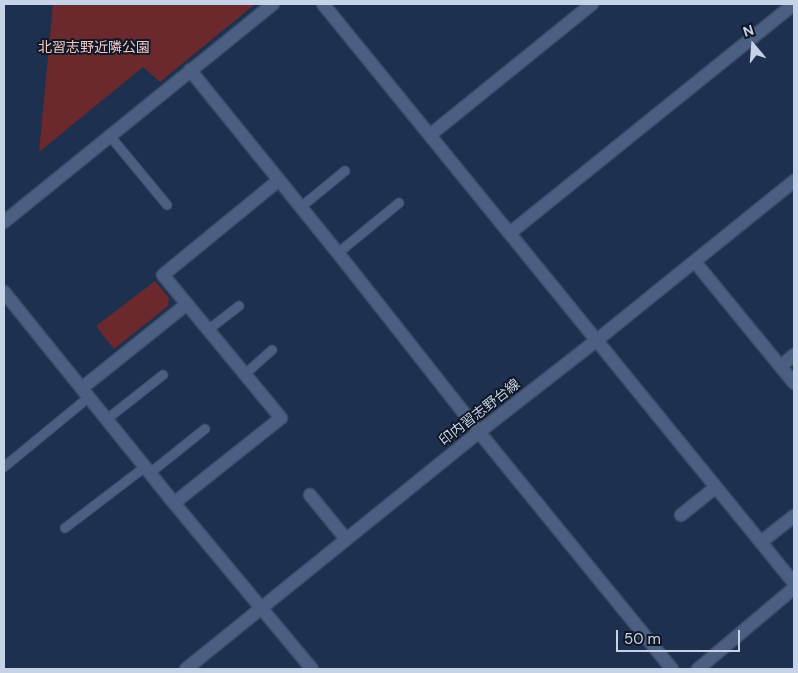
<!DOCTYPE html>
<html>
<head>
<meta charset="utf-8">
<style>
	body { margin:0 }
	#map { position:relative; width:798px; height:673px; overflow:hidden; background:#1d304f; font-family:"DM Sans",sans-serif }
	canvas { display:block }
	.frame { position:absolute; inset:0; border:5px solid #c6d3e6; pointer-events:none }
	.north { position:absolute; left:728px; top:20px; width:50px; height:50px; -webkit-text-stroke:4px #101826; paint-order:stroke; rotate:342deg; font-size:14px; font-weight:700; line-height:20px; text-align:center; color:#c6d3e6 }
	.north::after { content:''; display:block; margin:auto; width:18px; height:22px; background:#c6d3e6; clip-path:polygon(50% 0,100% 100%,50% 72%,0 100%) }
	.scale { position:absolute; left:616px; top:630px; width:124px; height:22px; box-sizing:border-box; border:2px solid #c6d3e6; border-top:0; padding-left:6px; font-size:15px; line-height:18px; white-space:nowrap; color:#c6d3e6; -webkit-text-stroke:4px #101826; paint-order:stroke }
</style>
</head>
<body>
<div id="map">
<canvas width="798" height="673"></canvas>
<div class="frame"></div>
<div class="north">N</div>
<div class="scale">50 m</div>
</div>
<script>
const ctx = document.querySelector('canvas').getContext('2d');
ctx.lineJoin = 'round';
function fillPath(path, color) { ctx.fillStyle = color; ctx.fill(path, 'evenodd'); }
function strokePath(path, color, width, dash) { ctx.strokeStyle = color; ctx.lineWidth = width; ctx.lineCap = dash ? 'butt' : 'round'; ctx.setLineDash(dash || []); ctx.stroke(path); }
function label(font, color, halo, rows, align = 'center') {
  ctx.font = font + ' "DM Sans","Noto Sans JP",sans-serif'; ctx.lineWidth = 4; ctx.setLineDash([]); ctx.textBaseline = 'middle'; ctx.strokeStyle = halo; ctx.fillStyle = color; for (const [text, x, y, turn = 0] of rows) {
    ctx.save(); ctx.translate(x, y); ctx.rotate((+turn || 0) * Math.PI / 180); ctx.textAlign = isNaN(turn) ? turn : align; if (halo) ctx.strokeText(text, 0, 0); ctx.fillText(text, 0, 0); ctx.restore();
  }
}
const green = new Path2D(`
	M53,4H255L160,82L143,67L39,152Z
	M155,281L169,298L168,306L114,349L96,326Z`);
const lane = new Path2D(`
	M110,136L167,205
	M301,207L345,171
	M338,253L399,203
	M208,330L239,306
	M244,375L272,350
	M107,419L163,375
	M4,467L89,397
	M150,473L205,429
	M65,528L145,467`);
const street = new Path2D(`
	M323,4L794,583
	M190,70L338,253L479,432L672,669
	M430,135L592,4
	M4,222L273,4
	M510,233L794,4
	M695,262L794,383
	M4,292L174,503L312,669
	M781,366L794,355
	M82,388L187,304
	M310,495L346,539
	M174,503L281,418L163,275L279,180
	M681,515L716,487
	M761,542L794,516
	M186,669L479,432L597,340
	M698,669L794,588`);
const secondary = new Path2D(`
	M597,340L794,181`);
const parkNames = [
	["北習志野近隣公園",94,48]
];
const streetNames = [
	["印内習志野台線",480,413,-38]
];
fillPath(green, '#6b282d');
strokePath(lane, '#3c4c66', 11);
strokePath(street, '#3c4c66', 15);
strokePath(secondary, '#3c4c66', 15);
strokePath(lane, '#4a5f81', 9);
strokePath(street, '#4a5f81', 12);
strokePath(secondary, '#4a5f81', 12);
label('14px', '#f5c6c6', '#101826', parkNames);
label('14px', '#c6d3e6', '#101826', streetNames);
</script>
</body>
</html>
